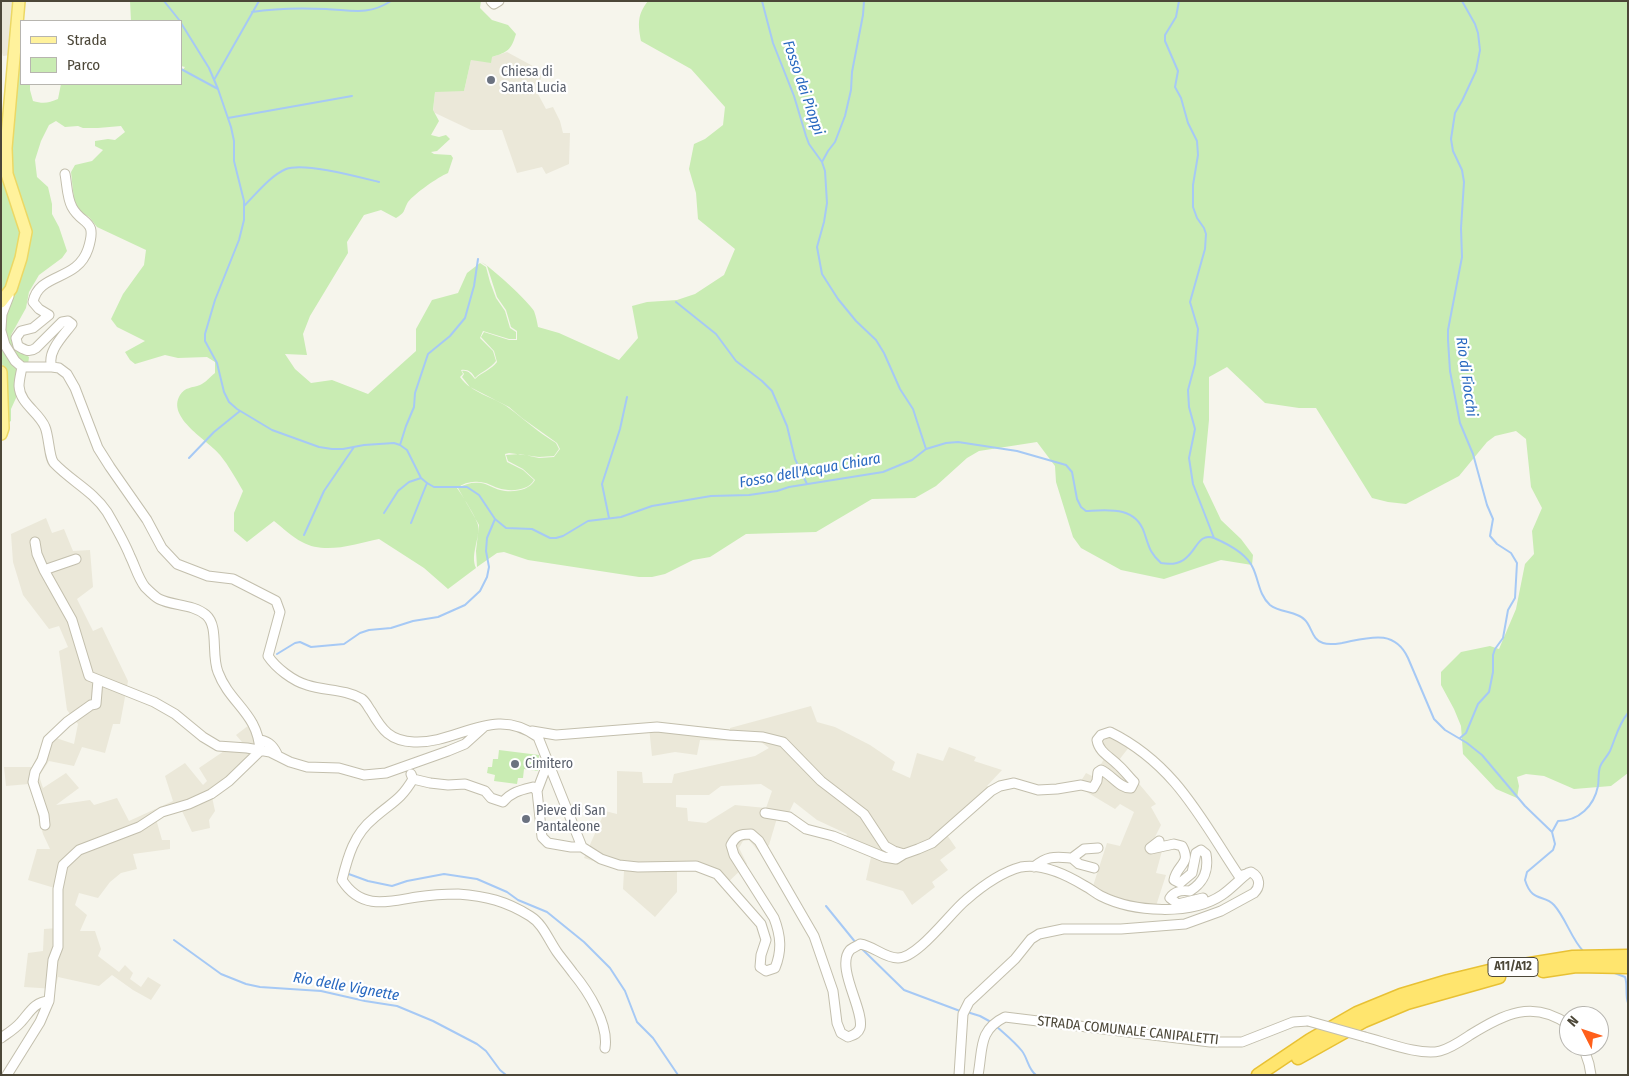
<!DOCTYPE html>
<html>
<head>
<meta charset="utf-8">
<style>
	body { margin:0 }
	#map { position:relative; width:1629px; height:1076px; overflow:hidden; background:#f6f5ec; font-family:"Fira Sans Condensed",sans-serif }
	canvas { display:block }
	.frame { position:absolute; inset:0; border:2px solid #4c4738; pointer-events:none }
	.legend { position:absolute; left:20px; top:20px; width:162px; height:65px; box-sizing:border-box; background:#fff; border:1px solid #b7b5af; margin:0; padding:6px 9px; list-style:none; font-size:15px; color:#4c4738 }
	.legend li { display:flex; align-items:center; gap:10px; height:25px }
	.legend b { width:25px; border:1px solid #b7b5af }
	.north { position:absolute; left:1559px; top:1006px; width:50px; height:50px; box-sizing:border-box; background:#fff; border:1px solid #b7b5af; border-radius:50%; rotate:311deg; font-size:14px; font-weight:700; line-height:20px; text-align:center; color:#4c4738 }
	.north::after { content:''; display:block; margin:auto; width:18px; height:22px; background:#ff5f1a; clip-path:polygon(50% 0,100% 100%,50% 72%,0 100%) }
</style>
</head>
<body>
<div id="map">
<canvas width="1629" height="1076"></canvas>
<div class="frame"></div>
<ul class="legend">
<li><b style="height:6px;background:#fff29c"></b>Strada</li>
<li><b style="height:14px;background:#c9ecb3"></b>Parco</li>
</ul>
<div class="north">N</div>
</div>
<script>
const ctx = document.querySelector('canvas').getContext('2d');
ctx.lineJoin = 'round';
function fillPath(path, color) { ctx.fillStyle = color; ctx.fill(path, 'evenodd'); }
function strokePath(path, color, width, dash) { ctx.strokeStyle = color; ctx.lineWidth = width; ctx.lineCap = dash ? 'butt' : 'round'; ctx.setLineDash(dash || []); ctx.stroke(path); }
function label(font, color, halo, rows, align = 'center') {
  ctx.font = font + ' "Fira Sans Condensed",sans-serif'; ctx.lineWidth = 4.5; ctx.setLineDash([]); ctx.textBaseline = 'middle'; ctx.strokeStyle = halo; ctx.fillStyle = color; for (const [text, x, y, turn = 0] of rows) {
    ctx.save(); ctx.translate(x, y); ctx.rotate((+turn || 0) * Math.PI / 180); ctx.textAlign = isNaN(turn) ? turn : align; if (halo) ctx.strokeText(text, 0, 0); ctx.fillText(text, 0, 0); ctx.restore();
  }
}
const residential = new Path2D(`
	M1,1H23L18,54L3,56L1,49Z
	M507,52L542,71L538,94L546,109L553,107L560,121L563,133H570L569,164L546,174L542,167L517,173L502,130H471L433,112L435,91H464L471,60L492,57Z
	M46,518L52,533L64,529L73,551L90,550L93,587L77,599L93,631L102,627L128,681L120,724H113L105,753L82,747L74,766L49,761L39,776L43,788L66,773L79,788L56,805L90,800L94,805L117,798L129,821L173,801L165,776L185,763L203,785L207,781L199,768L230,747H235L242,742L236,735L253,722L261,753L212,797L215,811L209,820L210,828L192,832L181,809L156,819L162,840H170V849L133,854L137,869L121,873L110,882L98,898L79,893L75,905L87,915L80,931H95L101,949L98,956L119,972L125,965L133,973L130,979L141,987L148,977L161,985L151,1000L133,990L112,975L99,986L58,977L55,989L24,987L28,953L43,951L44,929L58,928V889L28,880L37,849H50L43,834L29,784L6,786L4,767H32L47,735L74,744L78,724L67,710L59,651L68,647L59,626L49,629L23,595L13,562L11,534Z
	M811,706L817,722L835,727L870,745L895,762L892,770L910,778L917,753L943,761L949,747L976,757L974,761L1002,770L987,786L994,792L985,803L947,835L956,848L940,860L948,870L932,882L935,887L912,905L903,891L866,880L871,857L843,845L847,834L817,820L794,802L786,819L777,818L769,845L759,852L749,840L743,841L739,848L747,864L722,888L713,877L696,870L677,869V892L655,917L623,889L624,871L584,858L605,811L617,814V771L642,772L643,783H672L674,774L755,756L769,748L761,742L700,740L697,755L675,752L652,756L649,727L730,734V728ZM761,784L772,791L766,808L735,805L706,823L688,821L687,808L676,807V795H709L721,786Z
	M1113,730L1133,742L1119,760L1156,804L1151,807L1161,825L1150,847L1162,851L1156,873L1166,875L1155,909L1118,903L1092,889L1107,843L1120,846L1134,812L1120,804L1115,809L1080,788L1081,781L1086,773L1094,777L1105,757L1097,749Z`);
const green = new Path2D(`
	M130,1H481L480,8L492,20L508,25L516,34C511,50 508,52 492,57L491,63L471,60L464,91L435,92L433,110L439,121L431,135L439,137L446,135L450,139L437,151L431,152L434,154L451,155L453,158L448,173C438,177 414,194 408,202C403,211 406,212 396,218L381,210L364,215L347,242L348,253L310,316L303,334L307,355L285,354L295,369L311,383L332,380L368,394L416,351V329L432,300L458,293L467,273L480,263L486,267L490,282L496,298L505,311L510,328L516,332V339H509L483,331L480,338L493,351L496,361C490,369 482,371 475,378C472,372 468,369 461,370L463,374L460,377C472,394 493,396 509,408C525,420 539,433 556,443L559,449L554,456L539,457L509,453L505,454L507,462L523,470L534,480C528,491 510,492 498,488C492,486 486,482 479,482C471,481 464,483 457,488C462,495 476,517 478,525C480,539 470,555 476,568L448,589L424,568L379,539C355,544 325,555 302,542C292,537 283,528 274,521L247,542L234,531V513L243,491C236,479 229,466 220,455C208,440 166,418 180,395C185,387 192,388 200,385C205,383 210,377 215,373V362L207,357L178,358L165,355L135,364L130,360L125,352L145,341L117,327L111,319L123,294L144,265L146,250L97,227L89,217L79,211L74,200L71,172L75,165L92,161L103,150L95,146V141L108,139L115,140L125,132L121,126L98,128H83L78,126L65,127L56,121L49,125L41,141L35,160L37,177L48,187L52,204V214L59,227L67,251L62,258L39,275L29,292L26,308L11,335L16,348L29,357L28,365L17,360L8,344L4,330L5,315L29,232L10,174V136L13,135L17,80L21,58V84H30V90L33,101C43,104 49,103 58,99L61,84H181V72L185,67L181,66V21H131Z
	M648,1H1628V773L1611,786L1574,789L1544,776L1526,774L1517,777L1519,786L1517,798L1496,789L1463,754L1461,726L1454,709L1441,685V672L1461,652L1490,646L1499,649L1516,609L1525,564L1534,554L1532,531L1542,508L1531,487L1526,439L1516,431L1495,436L1487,442L1459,476L1406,504L1388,502L1372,498L1316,408H1299L1265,403L1227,367L1209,377V420L1203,482L1221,520L1241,539L1253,555L1252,565L1221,560L1164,579L1121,570L1081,548L1073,537L1056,482L1055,466L1037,442L979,451L967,458L936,486L915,498L872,499L816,532L746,534L710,557L693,560L665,574L652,577H639L528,560L504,552L497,553L477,567L476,551L479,525L458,488C465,484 472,482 481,483C488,484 493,488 500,490C512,493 529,491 535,480L523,469L508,461L506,455L520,454L539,458L554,457L560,449L557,443L522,418L509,407L470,387L462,377L464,374L462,371C469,370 471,375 475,379C482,372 491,370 497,362L494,351L481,337L484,332L509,340H517V331L511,327L506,310L497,297L487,266L481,262C489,265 529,302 534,311C536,316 537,322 538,327L559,333L619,360L638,338L632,306L647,302L677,300L695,294L724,275L735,249L698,219L696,193L689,169L694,144L705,139L723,125L725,107L691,69L641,41C638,24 637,15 648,1Z
	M4,137L21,232L17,257L8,286L1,295V138Z
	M1,346L12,364L20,370L16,398L11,409V421L6,424V376L1,361Z
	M499,750L539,755L538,771L524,769L523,778H518L517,784L494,781L495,775L487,773L488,767H492L493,759H498Z`);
const stream = new Path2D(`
	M164,1L180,21
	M762,1L773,43L794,96L806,136L809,144L822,162L825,171L827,203L824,222L817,247L822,274L838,299L856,321L876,340L884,353L900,389L913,409L926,449
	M1179,1L1176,17L1165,35V41L1178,71L1175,87L1181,98L1188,123L1197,141L1198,155L1193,185V207L1197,218L1204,228L1206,234L1205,249L1190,302L1198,329L1195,364L1188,390L1189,407L1195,429L1189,458L1193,484L1214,538
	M252,12C276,8 302,8 326,9C351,10 368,16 391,1
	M181,23L209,68L218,89L231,127L234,141V161L244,201V220L239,240L215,300L205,334V341L217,363L224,392L229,402L237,409L272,430L319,447L332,449H343L364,445L394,443L400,445L407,450L421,478L427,483L434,487H467L479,495L495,519L506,528L532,529L550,538H556L563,536L588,521L621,517L652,506L711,496L749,495L777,491L789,487L883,472L912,460L926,449L946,443L958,442L1017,451L1066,465L1072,472L1077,499L1081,507L1086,511C1108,510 1135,506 1144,532C1149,546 1149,552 1161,563C1198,570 1192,530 1214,538C1228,544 1247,554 1253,568C1259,581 1259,595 1270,605C1280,613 1297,611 1305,620C1312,627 1312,640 1323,643C1329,645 1335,644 1342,643C1368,638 1394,628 1408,658L1434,719L1445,730L1467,743L1482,755L1525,806L1552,832L1555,844L1553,850L1527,872L1525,880C1532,903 1544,894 1554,905C1566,918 1571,939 1584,952
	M181,69L218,89
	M214,80L259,1
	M228,118L352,96
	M822,162L828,151L835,142L845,116L851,90L852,72L863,15L864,1
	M245,205C257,193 270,176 286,169C304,162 359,177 379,182
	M676,302L716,334L736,361L762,381L772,391L787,426L795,459L807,484
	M400,445L406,426L414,407L415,393L428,354L450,336L465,318L474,286L478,259
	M189,458L214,432L240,411
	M384,513L398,491L409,482L421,478
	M609,518L602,484L620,429L627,397
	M411,523L427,483
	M304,535L324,491L354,447
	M277,654L295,643L300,642L311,647L344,644L360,633L369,630L391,628L413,621L438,617L465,605L480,591L487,577L489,567L486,551L487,538L495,519
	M1460,738L1466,733L1478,704L1489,692L1493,672V655L1495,649L1503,638L1508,610L1515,598L1517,563L1511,553L1497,544L1490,536L1493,519L1487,505L1473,454L1460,423L1450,371L1448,340V330L1462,257L1461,228L1464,182L1462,170L1453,151L1451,139L1455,113L1462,101L1476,71L1480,50L1478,33L1475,24L1462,1
	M1552,832L1558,821C1579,821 1594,806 1598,786C1599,780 1598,773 1600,767C1602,761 1607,757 1610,751C1616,737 1618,725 1628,713
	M346,873L368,881L392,886L407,881L444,874L477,879L507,892L518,900L547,912L584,942L610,968L625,991L637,1022L653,1038L678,1075
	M826,906L856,943
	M174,940L221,974L246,984L260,987L321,991L365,1001L397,1006L433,1021L477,1044L486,1051L500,1070L506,1075
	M861,948L904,990L960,1011
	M1612,972L1625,977C1628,986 1625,994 1628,1003
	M967,1012L980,1016L991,1022
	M996,1026C1005,1034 1015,1042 1022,1051C1028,1059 1028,1069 1036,1075`);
const minor = new Path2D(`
	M491,1L494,4L499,1
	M1,329L2,314L9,296
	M1,331L5,345L15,361L22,367H52L59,368L67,374L75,388L98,448L110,467L147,520L162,548L177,564L208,576L233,579L276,601L280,612L268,656C276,668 293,681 307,685C325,691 345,689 362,699C366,702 368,707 371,711C382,730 390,741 414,742C458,744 494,704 538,737L582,847L601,859L619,865L638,867L696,866L717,874L761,924L766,940L761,955L760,967L766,971L775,968C782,951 781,936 774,918L734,855L731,845C736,835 741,834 751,834L759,841L814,936L833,991L837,1023L841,1033L848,1037C853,1035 858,1034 860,1028C865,1011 835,967 850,950C852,948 857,946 860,944C874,946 884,958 898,958C918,958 950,913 966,900C981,887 1002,872 1021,867C1043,863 1067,875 1085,886C1091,889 1095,893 1101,896C1133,912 1191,916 1222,895C1231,889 1239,880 1248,873L1251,872C1260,877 1261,886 1254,893L1221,911L1185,924L1121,929H1063L1039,934L1031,939L1015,959L969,1002L963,1014L959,1075
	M52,367C46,352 64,335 72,324L68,321L62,322L36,348C29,353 25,350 18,346L16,338L21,331L33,328L49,315L39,309L33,302C39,272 77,282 88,249C98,218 82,226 72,207C67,198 67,184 65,174
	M35,542L37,554L44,570
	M76,559L44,570L72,620L89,676L154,702L175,714L203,737L218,746L247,748L270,752L290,762L307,767L339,768L364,775L386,773L448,751L465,744L485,726
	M532,731L556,735L657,727L729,735L763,737L783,742L821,781L864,814L885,846L894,851L904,854L918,849L932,843L991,791L1000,786L1014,783L1038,790L1057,789L1081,785L1093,788L1097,781L1098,772L1101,770C1111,774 1120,789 1131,788L1134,782C1128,776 1123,769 1117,764C1109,756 1099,752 1097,740L1101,735L1110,732C1175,764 1201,819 1239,876L1246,874
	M260,740C270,742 274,747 278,756
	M548,762L537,791L542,837L548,843L571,847H582
	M411,774L413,779L430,783L448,785L465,784L485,791L491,798L503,802C511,792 521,790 533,787L537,791
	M413,779C400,801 392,802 374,818C354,834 348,856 342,880C361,910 387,902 417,897C430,895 445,894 458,894C486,896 506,901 530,916C543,924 548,939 557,952C562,959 568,966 573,973C588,991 609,1024 605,1048
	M765,813L789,817L806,829L833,836L884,857L896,859L904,854
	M45,825L44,815L33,782L35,772L42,760L48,740L67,722L91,705L96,704L98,680
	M1159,841L1150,848L1151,849L1174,844L1182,846C1192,864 1177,864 1174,880L1180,883L1192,873L1196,853L1201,850L1206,854C1209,871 1204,882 1190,891C1183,890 1174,891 1170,898L1178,904L1203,898
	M1072,858L1079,864L1094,868
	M1034,867C1048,855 1056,857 1072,858L1084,849L1098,848
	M1365,1037C1385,1042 1420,1056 1440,1051C1451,1048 1461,1041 1470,1035C1504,1014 1533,999 1569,1025
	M1,1038C8,1033 15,1029 21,1022C30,1012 34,1002 49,1001L53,960L58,947V889L63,865L79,850L139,827L162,812L189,804L211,794L229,781L260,751C258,713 230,704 218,672C211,655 219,626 206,615C193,604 173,606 159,599C155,597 148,590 145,587C138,578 135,566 130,556C124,541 115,526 107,512C93,491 71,481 54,463C49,458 49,436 45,427C39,412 20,404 19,386C19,380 21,373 22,367
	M1583,1046L1589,1064L1591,1075
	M7,1075L40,1022L49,1001
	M978,1075C983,1049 978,1030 1005,1017L1210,1042H1242L1293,1022L1308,1021`);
const major = new Path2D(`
	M1,302L11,289L21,258L26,232L7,174L6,148L19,1
	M1,372L3,428L1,434`);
const highway = new Path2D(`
	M1543,971L1576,966L1628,967
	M1298,1058L1364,1021L1407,1003L1499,977
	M1258,1075L1310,1040L1357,1013L1401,995L1448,981L1493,970L1573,957L1628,956`);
const minorBridge = new Path2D(`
	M1308,1021L1365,1037`);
const markers = [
	[491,80,5,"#6b7280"],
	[515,764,5,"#6b7280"],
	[526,819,5,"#6b7280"]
];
const shields = [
	[1513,967,50]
];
const shieldNames = [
	["A11/A12",1513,967]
];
const worshipNames = [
	["Chiesa di",501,72],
	["Santa Lucia",501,88],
	["Cimitero",525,764],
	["Pieve di San",536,811],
	["Pantaleone",536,827]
];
const streetNames = [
	["STRADA COMUNALE CANIPALETTI",1128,1031,6]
];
const waterNames = [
	["Fosso dei Pioppi",803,88,71],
	["Rio di Fiocchi",1466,377,82],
	["Fosso dell'Acqua Chiara",810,471,-10],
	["Rio delle Vignette",346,987,10]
];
fillPath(residential, '#ebe8d9');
fillPath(green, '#c9ecb3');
strokePath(stream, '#a6c9f5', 2);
strokePath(minor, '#c3bfad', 11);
strokePath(major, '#ecd864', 14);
strokePath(highway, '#e8c134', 15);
strokePath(minor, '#fff', 9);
strokePath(major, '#fff29c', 11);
strokePath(highway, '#ffe56e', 12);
strokePath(minorBridge, '#c3bfad', 11, []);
strokePath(minorBridge, '#fff', 9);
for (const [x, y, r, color] of markers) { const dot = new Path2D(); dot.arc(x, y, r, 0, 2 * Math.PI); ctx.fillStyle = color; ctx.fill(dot); strokePath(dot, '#fff', 2); }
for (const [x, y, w] of shields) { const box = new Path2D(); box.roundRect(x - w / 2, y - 9.5, w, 19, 4); ctx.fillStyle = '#fff'; ctx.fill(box); strokePath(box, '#4c4738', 1); }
label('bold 12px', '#4c4738', null, shieldNames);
label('14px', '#5b616d', '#fff', worshipNames, 'left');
label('14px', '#4c4738', '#fff', streetNames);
label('italic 15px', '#2969c0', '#fff', waterNames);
</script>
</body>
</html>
